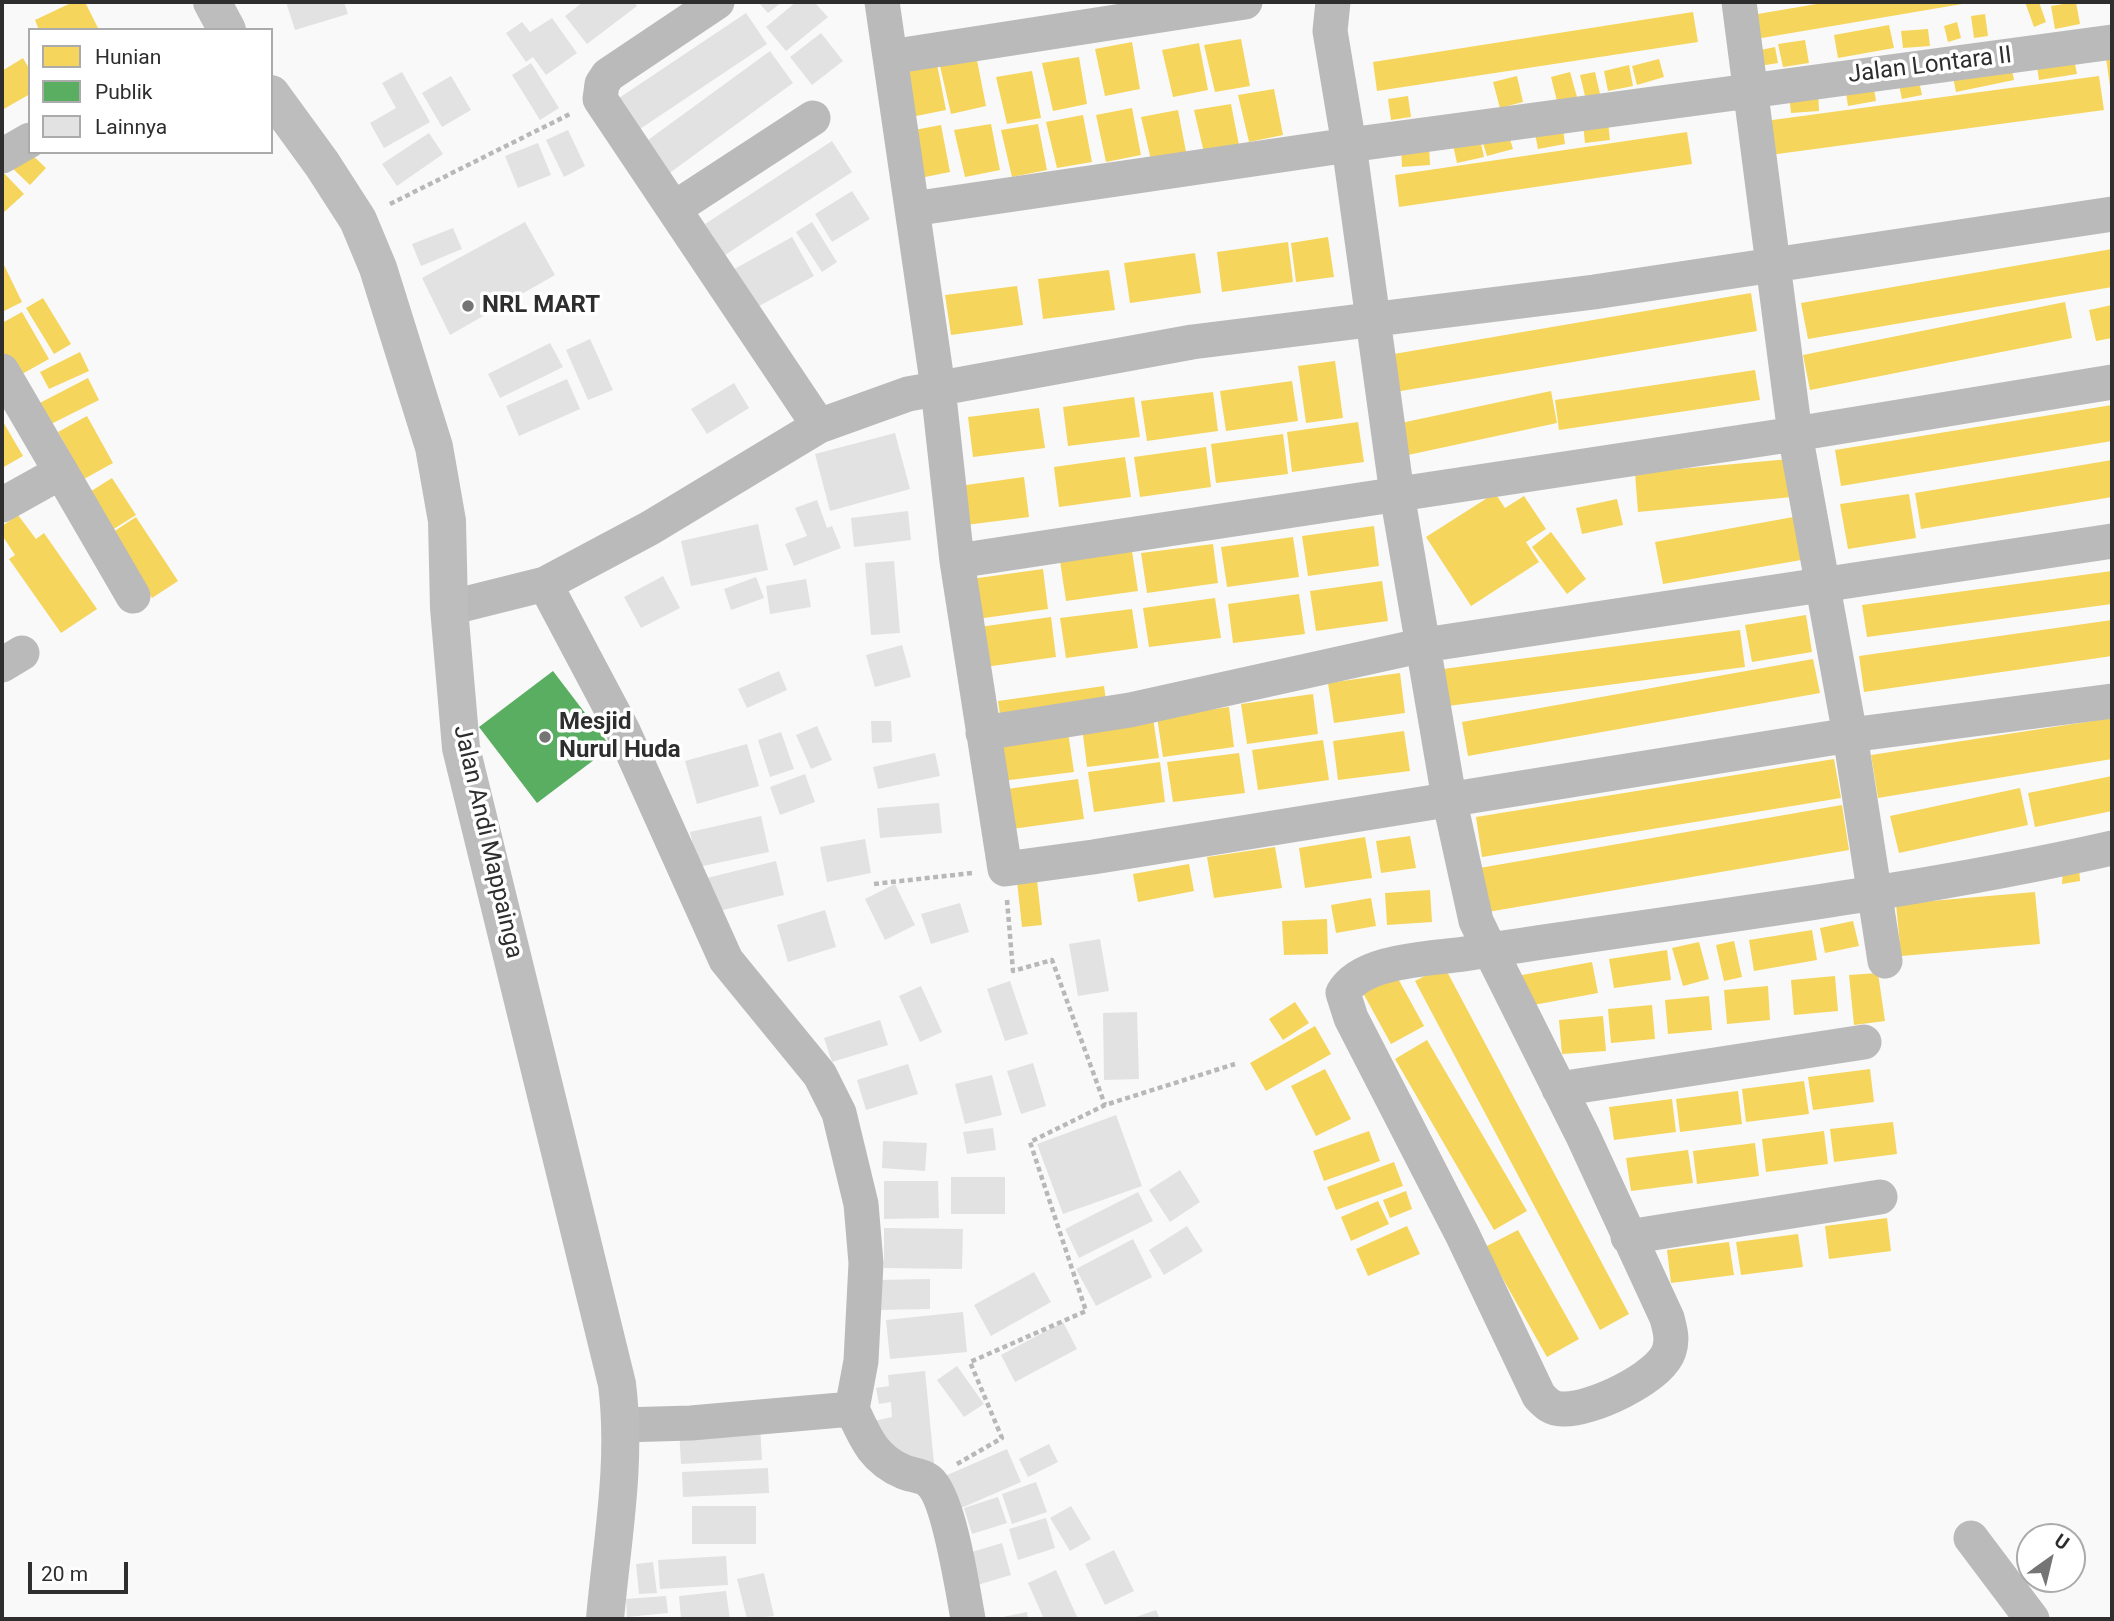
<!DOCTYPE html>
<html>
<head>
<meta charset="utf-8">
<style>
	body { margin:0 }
	#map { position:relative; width:2114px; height:1621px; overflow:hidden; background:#f9f9fa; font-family:Roboto,sans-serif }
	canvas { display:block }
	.frame { position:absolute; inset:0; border:4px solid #2e2e2f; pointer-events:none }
	.legend { position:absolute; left:28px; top:28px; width:245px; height:126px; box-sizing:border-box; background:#fff; border:2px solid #ababac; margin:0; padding:9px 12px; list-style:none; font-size:21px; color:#2e2e2f }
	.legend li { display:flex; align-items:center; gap:14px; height:35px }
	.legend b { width:35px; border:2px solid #ababac }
	.north { position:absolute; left:2016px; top:1523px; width:70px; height:70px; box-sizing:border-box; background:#fff; border:2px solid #ababac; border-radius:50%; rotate:34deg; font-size:19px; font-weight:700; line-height:28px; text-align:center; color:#2e2e2f }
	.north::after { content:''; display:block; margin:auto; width:24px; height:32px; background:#757576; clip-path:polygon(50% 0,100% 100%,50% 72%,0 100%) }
	.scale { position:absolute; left:28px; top:1562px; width:100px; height:32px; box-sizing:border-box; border:4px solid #2e2e2f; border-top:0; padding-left:9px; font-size:21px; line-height:24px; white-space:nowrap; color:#2e2e2f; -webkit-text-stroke:5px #fff; paint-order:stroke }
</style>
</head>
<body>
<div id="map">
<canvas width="2114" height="1621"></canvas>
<div class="frame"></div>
<ul class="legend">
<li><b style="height:19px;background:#f6d55c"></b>Hunian</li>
<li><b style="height:19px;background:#5aae61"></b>Publik</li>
<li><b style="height:19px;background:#e2e2e3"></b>Lainnya</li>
</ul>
<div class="north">U</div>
<div class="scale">20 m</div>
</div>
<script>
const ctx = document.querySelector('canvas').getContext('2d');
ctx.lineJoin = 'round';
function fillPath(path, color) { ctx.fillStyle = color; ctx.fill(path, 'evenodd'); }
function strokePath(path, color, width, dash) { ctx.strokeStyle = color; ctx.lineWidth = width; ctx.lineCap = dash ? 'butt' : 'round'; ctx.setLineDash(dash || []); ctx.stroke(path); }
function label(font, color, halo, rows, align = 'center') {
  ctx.font = font + ' Roboto,sans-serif'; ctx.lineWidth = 7; ctx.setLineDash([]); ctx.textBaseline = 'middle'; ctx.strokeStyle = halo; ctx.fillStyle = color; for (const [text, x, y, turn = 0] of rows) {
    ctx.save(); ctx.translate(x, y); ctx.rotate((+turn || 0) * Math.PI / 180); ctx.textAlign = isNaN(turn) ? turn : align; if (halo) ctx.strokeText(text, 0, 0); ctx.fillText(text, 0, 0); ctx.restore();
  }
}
const homes = new Path2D(`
	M73,2H85L99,30H39L35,20Z
	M1828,2H1968V3L1756,39L1752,15Z
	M2025,2H2039L2046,22L2034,27Z
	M2076,2L2080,24L2055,29L2051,6Z
	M1693,12L1698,42L1377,91L1373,62Z
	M1985,14L1988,36L1974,38L1971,16Z
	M1957,22L1961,38L1948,42L1944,26Z
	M1889,25L1894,48L1838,58L1834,35Z
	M1928,29L1930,46L1903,48L1901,31Z
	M1241,39L1250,86L1215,92L1204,45Z
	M1805,40L1809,63L1783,67L1778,44Z
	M1132,42L1140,89L1105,96L1095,49Z
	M1199,43L1208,90L1173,97L1162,50Z
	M1775,47L1778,63L1754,67L1751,52Z
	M2073,54L2077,74L2039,80L2036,60Z
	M1079,57L1087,104L1053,111L1042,63Z
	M23,58L30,70V94L2,110V71Z
	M2106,58H2112V93H2111Z
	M1659,59L1664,77L1637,85L1632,66Z
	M977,60L986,106L951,114L940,66Z
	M2010,60L2014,80L1956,92L1952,72Z
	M937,64L946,110L911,117L901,70Z
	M1629,65L1633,86L1608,91L1604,71Z
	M1032,71L1041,118L1007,124L996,77Z
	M1570,72L1577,97L1557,101L1551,77Z
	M1595,72L1600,94L1585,96L1580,75Z
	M1517,76L1523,102L1500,108L1493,82Z
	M2099,76L2104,110L1770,155L1765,121Z
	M1919,81L1922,95L1902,99L1899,85Z
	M1873,82L1876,101L1848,106L1845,86Z
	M1274,89L1283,135L1249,142L1238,95Z
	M1818,92L1819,111L1791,113L1789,94Z
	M1408,96L1411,117L1391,120L1388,99Z
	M1231,104L1240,150L1205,157L1194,110Z
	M1132,108L1141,155L1106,162L1096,115Z
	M1178,110L1187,157L1152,164L1141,117Z
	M1083,115L1092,162L1057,168L1046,122Z
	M1562,122L1565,144L1538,149L1534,128Z
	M1608,122L1610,140L1585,143L1583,124Z
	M991,124L1000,170L965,177L954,130Z
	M1038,124L1047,170L1012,177L1001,130Z
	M941,125L950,172L915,179L904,132Z
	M1687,132L1692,164L1399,207L1395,175Z
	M1508,133L1513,149L1487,156L1482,140Z
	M1480,139L1484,157L1457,163L1453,145Z
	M1429,144L1430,165L1402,167L1401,146Z
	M27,150L46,168L30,185L11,167Z
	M2,171L24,194L2,214Z
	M1328,237L1334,277L1296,282L1291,243Z
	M1288,242L1293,282L1222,292L1217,252Z
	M2112,249V287L1808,339L1801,303Z
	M1195,253L1201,293L1130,303L1124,263Z
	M2,261L22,302L2,312Z
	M1109,270L1115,310L1043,319L1038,279Z
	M1017,286L1023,325L951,335L945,295Z
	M1751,293L1757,331L1395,392L1388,355Z
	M43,298L71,344L54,354L26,308Z
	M2065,302L2072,338L1810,390L1803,355Z
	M2112,305V338L2096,341L2089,310Z
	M22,312L49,359L13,379L2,359V323Z
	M80,352L89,371L49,389L40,372Z
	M1335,361L1343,418L1306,423L1298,366Z
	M1755,370L1760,400L1559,430L1555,400Z
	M88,378L99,400L43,428L32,407Z
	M1292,381L1298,421L1226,431L1220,391Z
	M1551,391L1557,423L1408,455L1401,423Z
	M1213,392L1218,431L1147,441L1141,401Z
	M1134,397L1140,437L1068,446L1063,407Z
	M2112,405V441L1841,486L1835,450Z
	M1039,408L1045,448L973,457L968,417Z
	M87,416L113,463L84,479L58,432Z
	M2,420L23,456L2,468Z
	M1358,422L1364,462L1292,472L1287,432Z
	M1283,434L1288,474L1216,483L1211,444Z
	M1206,447L1211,487L1140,497L1134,457Z
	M1125,457L1131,497L1059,507L1054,467Z
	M1789,459L1792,497L1638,512L1635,473Z
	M2112,460V497L1921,529L1915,493Z
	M1024,477L1029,517L958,526L952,487Z
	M112,478L136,515L109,532L85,495Z
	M1495,493L1505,508L1524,496L1546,529L1526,542L1539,562L1471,606L1426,537Z
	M1909,494L1916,538L1848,549L1840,504Z
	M1617,499L1623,525L1582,534L1576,508Z
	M18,515L36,539L44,533L97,609L61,633L9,559L15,555L2,535V526Z
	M1799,516L1807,559L1663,584L1655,542Z
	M136,517L178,581L152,598L110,534Z
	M1374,526L1379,566L1308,576L1302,536Z
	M1551,532L1586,579L1567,594L1532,547Z
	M1293,537L1299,577L1227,587L1221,547Z
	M1213,544L1218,583L1147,593L1141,553Z
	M1132,551L1138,591L1066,601L1060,561Z
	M1043,569L1048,609L977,619L971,579Z
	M2112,571V604L1867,637L1862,605Z
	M1382,581L1388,621L1316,631L1310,591Z
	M1299,594L1305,634L1233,643L1228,604Z
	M1215,598L1221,638L1149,647L1143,608Z
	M1132,609L1138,648L1066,658L1060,618Z
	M1806,615L1812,652L1752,662L1745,625Z
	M1051,617L1056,657L985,667L979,627Z
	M2112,620V656L1864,692L1859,656Z
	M1740,630L1745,667L1448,706L1443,669Z
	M1813,659L1820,693L1468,756L1462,722Z
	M1400,673L1405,713L1334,723L1328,683Z
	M1104,686L1107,707L1001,722L998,701Z
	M1313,694L1318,734L1247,744L1241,704Z
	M1229,707L1234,747L1163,757L1157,717Z
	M1153,718L1159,758L1087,767L1082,727Z
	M2112,718V759L1878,798L1871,755Z
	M1404,731L1410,771L1338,780L1333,741Z
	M1068,732L1074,772L1002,781L997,741Z
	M1323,740L1329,780L1258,790L1252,750Z
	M1239,753L1245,793L1173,802L1167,762Z
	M1834,759L1841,798L1482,857L1476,817Z
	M1160,762L1165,802L1094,812L1088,772Z
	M2112,776V811L2035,827L2028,793Z
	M1078,779L1084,819L1012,829L1007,789Z
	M2020,788L2028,825L1899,853L1890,816Z
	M1842,805L1849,850L1476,914L1468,870Z
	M1410,836L1416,868L1381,873L1376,841Z
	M1365,837L1372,878L1305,888L1299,848Z
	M1275,847L1282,888L1214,898L1207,857Z
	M1189,864L1194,891L1138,902L1133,874Z
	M2079,865L2080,881L2062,884L2063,869Z
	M1037,880L1042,925L1022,927L1017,881Z
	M1430,890L1432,922L1387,925L1385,893Z
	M2035,892L2040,944L1901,956L1896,904Z
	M1371,898L1376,926L1336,933L1331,905Z
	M1327,919L1328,954L1284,955L1282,921Z
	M1853,921L1859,946L1825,953L1820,928Z
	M1812,930L1817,960L1754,971L1749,940Z
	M1734,941L1742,977L1724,981L1716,945Z
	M1699,942L1709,979L1683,986L1672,948Z
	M1667,950L1671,980L1614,988L1609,959Z
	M1592,962L1598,993L1528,1006L1522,975Z
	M1444,966L1629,1314L1600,1330L1415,981Z
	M1878,973L1885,1021L1854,1025L1849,975Z
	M1396,975L1424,1026L1391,1044L1363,993Z
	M1835,976L1838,1011L1794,1015L1791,980Z
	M1768,986L1770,1020L1727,1024L1724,990Z
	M1709,996L1712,1030L1668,1034L1665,1000Z
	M1295,1002L1309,1023L1283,1040L1269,1019Z
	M1652,1005L1655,1039L1611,1043L1608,1009Z
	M1603,1016L1606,1051L1562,1054L1559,1020Z
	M1315,1026L1331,1054L1266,1091L1250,1063Z
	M1427,1040L1527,1211L1494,1230L1395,1059Z
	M1325,1069L1351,1119L1316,1136L1291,1086Z
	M1870,1069L1874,1102L1813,1110L1808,1077Z
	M1804,1081L1809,1114L1746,1122L1742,1089Z
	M1738,1091L1742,1124L1680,1132L1676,1099Z
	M1672,1099L1676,1132L1614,1140L1609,1107Z
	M1893,1122L1897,1154L1834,1162L1830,1129Z
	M1369,1131L1380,1161L1324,1181L1313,1151Z
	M1824,1131L1828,1164L1766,1172L1762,1139Z
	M1755,1143L1759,1176L1697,1184L1693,1151Z
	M1688,1150L1693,1183L1631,1191L1626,1158Z
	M1394,1162L1403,1186L1336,1210L1327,1187Z
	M1406,1191L1412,1209L1390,1218L1383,1200Z
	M1378,1201L1389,1224L1351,1241L1341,1217Z
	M1887,1218L1891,1251L1829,1259L1825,1226Z
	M1407,1226L1420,1254L1368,1276L1356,1249Z
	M1518,1230L1579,1339L1547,1357L1485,1247Z
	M1798,1234L1803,1267L1741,1275L1736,1242Z
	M1729,1242L1734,1275L1671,1283L1667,1250Z`);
const public = new Path2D(`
	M553,671L611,747L537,803L479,727Z`);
const building = new Path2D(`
	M286,2H344L348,14L295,30Z
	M583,2H634L637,6L587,44L565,16Z
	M758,2H782L768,13Z
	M796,2H814L828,17L786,51L766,27Z
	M746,13L767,44L634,133L613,102Z
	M552,18L577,53L546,75L533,57L526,62L506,33L522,22L530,32Z
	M821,33L843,61L812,85L790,57Z
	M770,51L793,83L660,180L637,148Z
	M531,63L559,108L540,120L512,75Z
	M402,72L430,122L384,148L370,123L396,108L382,83Z
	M451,76L471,110L442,127L422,93Z
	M568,130L585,166L564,177L546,140Z
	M429,133L443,154L397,186L382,164Z
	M832,141L852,172L725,255L705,224Z
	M538,143L551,175L518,188L505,156Z
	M852,191L870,219L832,242L815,214Z
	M525,222L555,275L450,335L422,278Z
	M812,222L837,262L822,272L796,232Z
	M453,228L462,249L421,266L412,244Z
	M792,237L814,276L750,311L729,272Z
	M590,339L613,390L588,400L566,350Z
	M550,343L563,367L500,398L488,374Z
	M567,379L580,409L519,436L506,406Z
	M734,383L749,408L707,434L691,409Z
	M895,433L910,489L830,511L815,454Z
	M817,500L827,528L832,526L841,548L794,566L785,544L807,536L795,508Z
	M908,511L911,540L854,547L851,518Z
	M758,524L768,570L691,586L681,541Z
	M894,561L900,633L871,635L865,563Z
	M663,576L680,608L641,628L624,597Z
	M756,577L764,598L731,610L724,589Z
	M806,579L811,607L770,614L766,586Z
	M902,645L911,677L875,687L866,655Z
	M779,671L787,690L747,708L738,689Z
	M871,721H891L892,742L872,743Z
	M817,726L832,760L811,769L796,735Z
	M781,732L794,769L770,777L758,740Z
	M747,744L759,786L697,804L685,761Z
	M935,753L940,776L878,789L873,767Z
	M805,774L815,802L780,815L770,787Z
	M939,803L942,833L880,838L877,808Z
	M761,816L769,852L698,867L690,832Z
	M865,839L871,873L827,882L820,847Z
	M776,861L784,895L715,912L707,878Z
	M895,884L915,925L885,940L865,899Z
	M960,903L969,932L931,944L921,914Z
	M825,910L836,947L788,962L777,925Z
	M1100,939L1109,991L1078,996L1069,944Z
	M1010,981L1028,1034L1005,1041L987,989Z
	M921,986L942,1032L920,1042L899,996Z
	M1137,1012L1139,1079L1104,1080L1103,1013Z
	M880,1020L888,1045L832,1062L824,1038Z
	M1033,1063L1046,1106L1021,1114L1007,1071Z
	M908,1064L918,1094L866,1110L857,1080Z
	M992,1075L1002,1115L965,1124L955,1084Z
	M1116,1115L1142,1186L1063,1214L1037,1144Z
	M993,1128L996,1150L967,1154L963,1132Z
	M883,1141L927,1143L925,1171L882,1168Z
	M1180,1170L1200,1202L1170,1222L1149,1190Z
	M951,1177H1005V1214H951Z
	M884,1181H938L939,1218L884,1219Z
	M1138,1192L1153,1221L1079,1258L1065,1229Z
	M1187,1226L1203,1251L1164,1275L1149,1250Z
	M884,1228L963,1229L962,1269L884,1268Z
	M1133,1239L1152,1277L1096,1306L1076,1269Z
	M1034,1272L1051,1302L991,1336L974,1305Z
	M930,1279V1309L878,1310V1280Z
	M963,1312L967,1352L890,1359L886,1320Z
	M1063,1322L1077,1349L1015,1382L1001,1355Z
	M957,1366L984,1404L964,1417L937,1380Z
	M925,1371L934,1463L880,1451L874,1421L892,1417L891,1402L879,1404L876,1388L889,1386L888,1375Z
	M760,1425L762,1460L681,1464L679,1428Z
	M1049,1444L1058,1462L1028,1477L1019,1459Z
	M1007,1449L1021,1482L959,1509L945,1476Z
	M768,1468L769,1493L683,1497L682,1472Z
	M1036,1482L1047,1512L1012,1524L1002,1494Z
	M998,1497L1007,1523L972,1534L964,1508Z
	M692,1506H756V1544H692Z
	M1071,1506L1091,1539L1070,1551L1050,1518Z
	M1046,1518L1055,1548L1018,1560L1009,1529Z
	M1002,1543L1011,1575L974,1586L965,1554Z
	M1114,1550L1134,1591L1105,1605L1085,1564Z
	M726,1556L728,1585L660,1589L658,1560Z
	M653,1562L657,1593L639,1594L636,1564Z
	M1056,1570L1078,1619H1044L1028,1583Z
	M764,1573L774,1616L747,1619L737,1579Z
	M726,1591L730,1619H681L679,1596Z
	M666,1596L668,1613L627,1617L626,1599Z
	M1156,1610L1160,1619H1130Z
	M1027,1612L1028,1619H998V1618Z`);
const path = new Path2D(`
	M390,204L570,114
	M874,884L972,873
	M1007,900L1013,971L1052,960L1105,1105
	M957,1464L1002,1438L970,1362L1086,1311L1030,1142L1105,1105L1235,1064`);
const minor = new Path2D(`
	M717,2L608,75L602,84L600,99L819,426
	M882,2L938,388L957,561L1005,869L1093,857L1850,735L2112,701
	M1739,2L1795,434L1850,735L1885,961
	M2112,42L1349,145L1397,494L1449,798L1476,921L1490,950L1583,1136L1667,1318C1670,1330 1673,1339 1669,1351C1660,1378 1590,1411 1562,1409C1551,1409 1546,1403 1539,1396L1463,1236L1351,1018L1343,993C1361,960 1430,959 1464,954C1681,920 1899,896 2112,848
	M890,57L1245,2
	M2,156L30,140
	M675,208L813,118
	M912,209L1349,145L1330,31L1333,2
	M2,371L61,472L2,505
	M61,472L133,596
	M957,561L1795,434L2112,382
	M545,584L623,731L726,960L820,1075L839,1113L861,1204L866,1263L861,1361L852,1409L691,1423L622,1425
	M449,608L545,584L650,528L819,426L908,394L1192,342L1594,292L2112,214
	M2,665L22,653
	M983,733L1130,710L1424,645L2112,541
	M1559,1089L1864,1042
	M1628,1237L1880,1197
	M852,1409C865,1437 873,1459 904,1472C911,1475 924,1476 929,1481C949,1497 963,1592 968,1619
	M1971,1538L2032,1619`);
const primary = new Path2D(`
	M212,2L227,30
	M271,94L322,164L358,220L378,268L434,447L447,521L449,608L461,748L617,1384C627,1463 612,1540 605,1619`);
const markers = [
	[468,306,7,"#757576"],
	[545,737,7,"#757576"]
];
const streetNames = [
	["Jalan Lontara II",1930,66,-7],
	["Jalan Andi Mappainga",487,842,77]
];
const poiNames = [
	["NRL MART",482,306],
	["Mesjid",559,723],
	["Nurul Huda",559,751]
];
fillPath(homes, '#f6d55c');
fillPath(public, '#5aae61');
fillPath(building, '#e2e2e3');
strokePath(path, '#b8b8b9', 4.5, [5, 3.5]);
strokePath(minor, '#bbbaba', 35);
strokePath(primary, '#bebdbe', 38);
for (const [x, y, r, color] of markers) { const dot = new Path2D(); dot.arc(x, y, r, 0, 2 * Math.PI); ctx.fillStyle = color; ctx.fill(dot); strokePath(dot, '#fff', 2.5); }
label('24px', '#2e2e2f', '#fff', streetNames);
label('bold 24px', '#2e2e2f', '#fff', poiNames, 'left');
</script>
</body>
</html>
